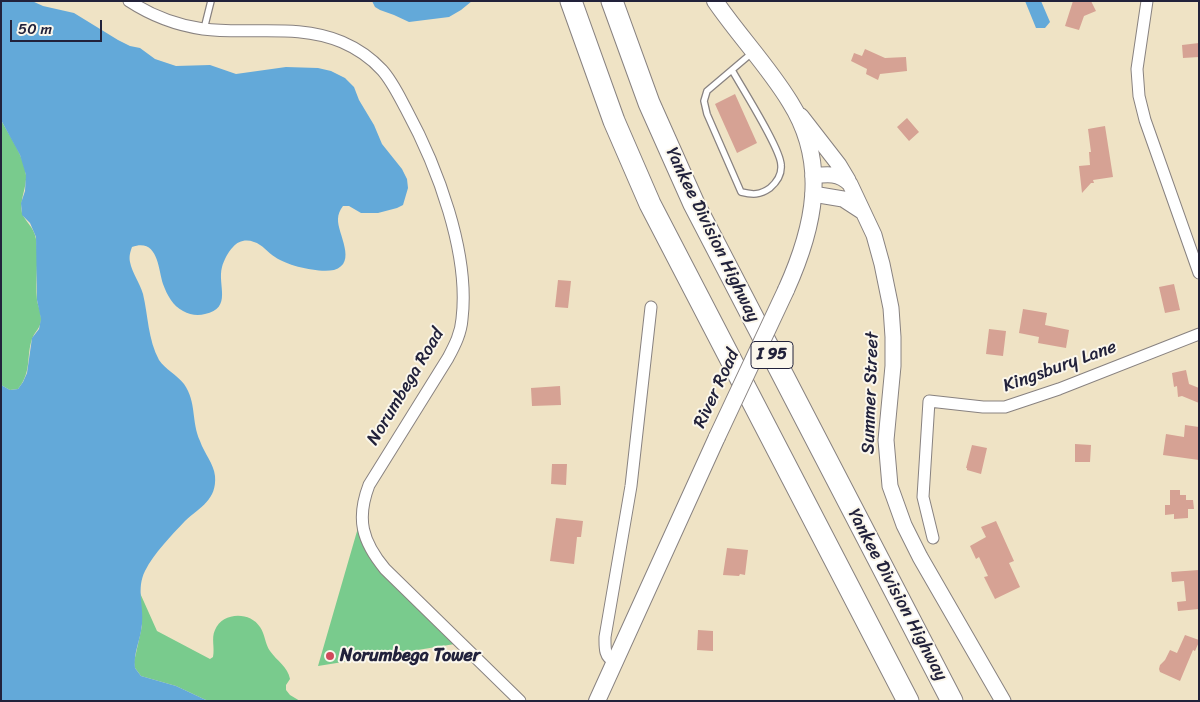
<!DOCTYPE html>
<html>
<head>
<meta charset="utf-8">
<style>
	body { margin:0 }
	#map { position:relative; width:1200px; height:702px; overflow:hidden; background:#efe3c5; font-family:Sriracha,sans-serif }
	canvas { display:block }
	.frame { position:absolute; inset:0; border:2px solid #22223b; pointer-events:none }
	.scale { position:absolute; left:10px; top:20px; width:92px; height:22px; box-sizing:border-box; border:2px solid #22223b; border-top:0; padding-left:6px; font-size:15px; line-height:18px; white-space:nowrap; color:#22223b; -webkit-text-stroke:4px #fbf7ec; paint-order:stroke }
</style>
</head>
<body>
<div id="map">
<canvas width="1200" height="702"></canvas>
<div class="frame"></div>
<div class="scale">50 m</div>
</div>
<script>
const ctx = document.querySelector('canvas').getContext('2d');
ctx.lineJoin = 'round';
function fillPath(path, color) { ctx.fillStyle = color; ctx.fill(path, 'evenodd'); }
function strokePath(path, color, width, dash) { ctx.strokeStyle = color; ctx.lineWidth = width; ctx.lineCap = dash ? 'butt' : 'round'; ctx.setLineDash(dash || []); ctx.stroke(path); }
function label(font, color, halo, rows, align = 'center') {
  ctx.font = font + ' Sriracha,sans-serif'; ctx.lineWidth = 4; ctx.setLineDash([]); ctx.textBaseline = 'middle'; ctx.strokeStyle = halo; ctx.fillStyle = color; for (const [text, x, y, turn = 0] of rows) {
    ctx.save(); ctx.translate(x, y); ctx.rotate((+turn || 0) * Math.PI / 180); ctx.textAlign = isNaN(turn) ? turn : align; if (halo) ctx.strokeText(text, 0, 0); ctx.fillText(text, 0, 0); ctx.restore();
  }
}
const green = new Path2D(`
	M1,120C10,137 24,156 26,175C27,188 19,200 22,213C24,220 34,227 36,239C39,259 35,280 37,300C38,306 41,312 41,319C41,328 35,331 32,339C26,357 32,372 18,389L10,390L1,385Z
	M362,514L367,544L461,643L318,666Z
	M140,593L157,631L210,659L213,657C215,648 211,638 215,630C222,612 250,611 260,627C265,634 265,644 270,651C277,661 288,667 290,679L286,685V690L290,695L300,701H208L176,686L141,676L135,668L134,662L142,626Z`);
const water = new Path2D(`
	M1,1H32L43,6L74,13L118,40L130,46L140,48L155,59L176,66L210,65L236,74L286,67L318,68L331,71L345,78L354,87L359,100L374,125L382,144L402,169L407,179L408,188L403,205L397,208L378,213H361L349,206H343C340,210 338,214 338,219C337,233 358,263 334,270C318,273 288,266 275,257C268,253 262,244 254,242C246,239 238,241 233,247C228,252 224,260 222,267C217,285 233,308 205,314C198,316 190,315 183,311C173,306 167,295 163,284C158,268 158,238 132,247C130,253 129,256 130,262C132,273 140,283 143,294C148,315 148,340 159,360C165,369 177,375 184,384C197,403 191,421 200,441C204,453 214,464 215,476C217,500 200,507 185,521C171,536 154,553 145,571C136,589 144,605 142,624C141,639 133,653 135,668L141,676L176,686L208,701H1V385L10,390L18,389L23,382L27,373L32,338L39,329L41,319L37,300L36,237L30,223L22,215L21,203L25,191L26,175L20,155L1,120Z
	M372,1H472L461,10L449,17L409,22L394,15L380,10L375,7Z
	M1025,1H1041L1050,22L1045,28H1036Z`);
const building = new Path2D(`
	M1073,1H1091L1096,11L1084,16L1079,30L1065,26Z
	M1199,43V57L1183,58L1182,45Z
	M865,49L885,58L906,57L907,71L880,74L878,80L866,74L867,69L851,61L854,53L862,56Z
	M735,94L757,143L737,153L715,104Z
	M907,118L919,132L909,141L897,127Z
	M1105,126L1113,177L1093,180L1094,183H1091L1082,193L1079,166L1090,165L1089,152H1091L1088,129Z
	M558,280L571,281L568,308L555,307Z
	M1174,284L1180,310L1165,313L1159,287Z
	M1023,309L1047,313L1045,325L1069,330L1066,348L1038,343L1039,337L1019,333Z
	M989,329L1006,331L1003,356L986,354Z
	M1186,370L1189,384L1199,388V403L1182,396L1178,397L1177,386L1174,387L1172,373Z
	M560,386L561,405L532,406L531,388Z
	M1185,425L1199,427V460L1163,455L1166,434L1184,437Z
	M1075,444L1091,445L1090,462H1075Z
	M972,445L987,448L981,474L967,470V468H966Z
	M552,464H567L566,485L551,484Z
	M1170,490H1180V495H1186V500H1193L1194,509H1188V518L1174,519V514L1165,515V505H1170Z
	M556,518L583,521L581,537H577L574,564L550,561Z
	M996,521L1014,561L1009,563L1020,587L995,599L984,577L988,576L979,557L976,559L970,546L986,537L981,527Z
	M727,548L748,550L745,575L740,574L739,576L723,575Z
	M1199,570V609L1178,611L1177,602L1186,601L1184,581L1172,582L1171,572Z
	M698,630L713,631V651L697,650Z
	M1185,635L1199,640V642L1195,651L1193,650L1180,681L1160,672L1159,669L1160,665L1165,660L1170,650L1177,653Z`);
const service = new Path2D(`
	M204,29L211,1
	M732,70C742,88 781,149 781,165C782,175 777,182 770,188C760,195 753,195 741,192L707,114L704,101L707,91L753,52`);
const minor = new Path2D(`
	M129,1C152,16 175,25 203,29C249,35 297,23 342,42C356,48 371,58 382,70C392,81 399,96 406,109C437,166 470,253 462,319C461,333 455,345 448,358L369,485C356,519 362,541 385,569L520,701
	M1147,1L1137,69L1139,96L1145,120L1199,273
	M933,538L923,497L929,401L983,407H1005L1059,389L1199,334
	M614,661C604,657 605,647 605,637L631,486L651,307`);
const tertiary = new Path2D(`
	M801,116L839,165L848,180
	M813,176C828,174 839,173 850,184L874,235L882,264L891,308L893,337V366L886,440L890,486L904,525L920,557L1003,701
	M813,194L843,199L863,212`);
const secondary = new Path2D(`
	M715,1C739,36 768,66 790,102C829,164 814,228 786,290
	M597,701L717,437`);
const motorway = new Path2D(`
	M571,1L614,121L650,204L908,701
	M612,1L649,103L694,204L952,701`);
const secondaryBridge = new Path2D(`
	M717,437L786,290`);
const markers = [
	[330,656,5,"#d1495b"]
];
const shields = [
	[772,355,42]
];
const shieldNames = [
	["I 95",772,355]
];
const streetNames = [
	["Yankee Division Highway",712,235,64],
	["Kingsbury Lane",1060,367,-20],
	["Norumbega Road",406,387,-59],
	["River Road",717,389,-65],
	["Summer Street",871,393,-88],
	["Yankee Division Highway",897,595,62]
];
const poiNames = [
	["Norumbega Tower",340,656]
];
fillPath(green, '#79cb8d');
fillPath(water, '#63a9d9');
fillPath(building, '#d6a294');
strokePath(service, '#888280', 8);
strokePath(minor, '#888280', 13);
strokePath(tertiary, '#888280', 17);
strokePath(secondary, '#888280', 18);
strokePath(motorway, '#888280', 23);
strokePath(service, '#fff', 5.5);
strokePath(minor, '#fff', 11);
strokePath(tertiary, '#fff', 15);
strokePath(secondary, '#fff', 16);
strokePath(motorway, '#fff', 21);
strokePath(secondaryBridge, '#888280', 18, []);
strokePath(secondaryBridge, '#fff', 16);
for (const [x, y, r, color] of markers) { const dot = new Path2D(); dot.arc(x, y, r, 0, 2 * Math.PI); ctx.fillStyle = color; ctx.fill(dot); strokePath(dot, '#fbf7ec', 2); }
for (const [x, y, w] of shields) { const box = new Path2D(); box.roundRect(x - w / 2, y - 13.5, w, 27, 4); ctx.fillStyle = '#fbf7ec'; ctx.fill(box); strokePath(box, '#22223b', 1); }
label('bold 16px', '#22223b', null, shieldNames);
label('18px', '#22223b', '#fbf7ec', streetNames);
label('bold 18px', '#22223b', '#fbf7ec', poiNames, 'left');
</script>
</body>
</html>
